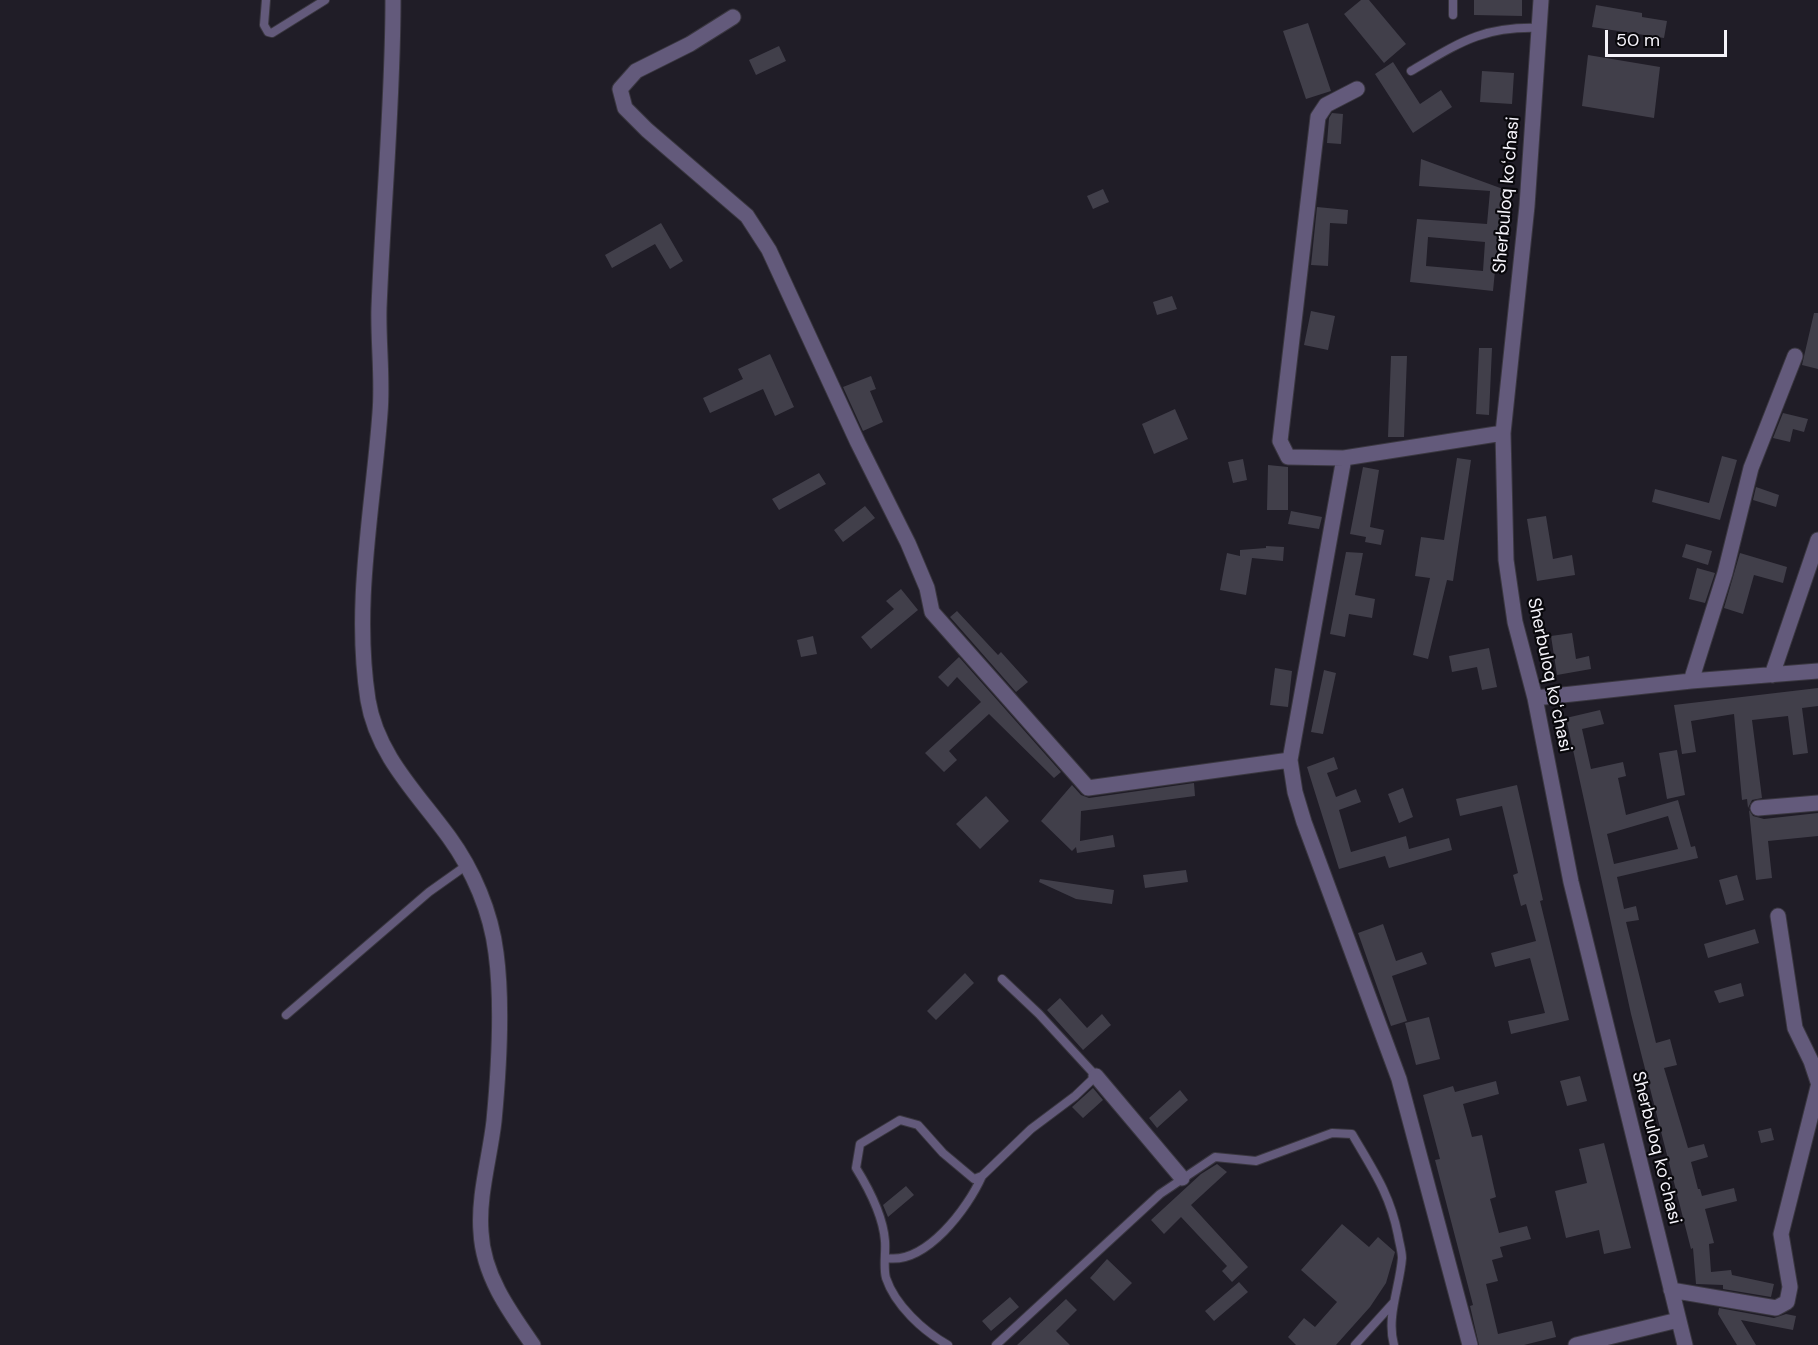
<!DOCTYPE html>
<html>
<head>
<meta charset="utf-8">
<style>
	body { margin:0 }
	#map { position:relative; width:1818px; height:1345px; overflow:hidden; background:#201d27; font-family:"DM Sans",sans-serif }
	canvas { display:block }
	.scale { position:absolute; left:1605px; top:30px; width:122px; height:27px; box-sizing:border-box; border:3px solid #f5f3fa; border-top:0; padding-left:8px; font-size:18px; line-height:21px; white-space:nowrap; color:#f5f3fa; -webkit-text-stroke:4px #09080c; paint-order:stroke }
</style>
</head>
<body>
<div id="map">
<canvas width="1818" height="1345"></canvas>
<div class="scale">50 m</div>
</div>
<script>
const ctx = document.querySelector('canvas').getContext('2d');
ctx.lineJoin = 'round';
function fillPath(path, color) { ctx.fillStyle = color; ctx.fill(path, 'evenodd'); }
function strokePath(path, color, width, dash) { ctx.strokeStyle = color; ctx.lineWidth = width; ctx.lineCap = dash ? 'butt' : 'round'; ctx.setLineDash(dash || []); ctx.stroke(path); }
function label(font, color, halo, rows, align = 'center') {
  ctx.font = font + ' "DM Sans",sans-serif'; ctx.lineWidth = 4.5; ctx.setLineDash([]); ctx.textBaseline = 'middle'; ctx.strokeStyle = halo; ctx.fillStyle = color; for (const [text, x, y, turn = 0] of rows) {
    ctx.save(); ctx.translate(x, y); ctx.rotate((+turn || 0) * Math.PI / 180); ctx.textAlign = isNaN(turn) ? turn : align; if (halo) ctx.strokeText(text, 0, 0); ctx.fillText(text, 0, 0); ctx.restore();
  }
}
const building = new Path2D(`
	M1361,0H1369L1406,44L1384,63L1344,14Z
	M1474,0H1522V16L1474,15Z
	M1596,5L1642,13V17L1667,21L1664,38L1592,27Z
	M1308,23L1331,91L1306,99L1283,31Z
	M779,46L786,61L756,75L749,60Z
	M1588,55L1660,67L1654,118L1582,106Z
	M1393,62L1420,104L1441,90L1452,107L1413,133L1375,74Z
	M1482,71L1514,73L1512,104L1480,102Z
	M1332,113L1343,114L1341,144L1327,143L1329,118Z
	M1421,159L1503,189L1493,291L1410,282L1417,219L1487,224L1490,191L1419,186ZM1428,237L1485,242L1483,271L1426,266Z
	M1103,189L1109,202L1093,209L1087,196Z
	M1317,207L1348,210L1347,224L1330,223L1328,266L1311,265Z
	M661,223L683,261L670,269L655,244L612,268L605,255Z
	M1172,296L1177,309L1157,315L1153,302Z
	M1311,311L1335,316L1328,350L1304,345Z
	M1814,313H1818V369L1802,365Z
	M1479,348H1492L1489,415L1476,414Z
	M770,354L794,407L775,416L763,389L710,413L703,398L743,379L738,369Z
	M1391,356H1407L1404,437H1388Z
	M871,376L876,389L870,391L883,422L863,431L843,387Z
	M1175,409L1188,439L1154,454L1142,424Z
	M1783,413L1808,419L1804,432L1793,429L1790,442L1773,438Z
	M1722,456L1737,460L1720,520L1652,502L1655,489L1709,503Z
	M1457,458L1471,460L1453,581L1447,580L1428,659L1413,655L1430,578L1415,576L1421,537L1444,540Z
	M1243,459L1247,480L1233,483L1228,462Z
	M1268,465L1288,467V510H1267Z
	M1363,467L1379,470L1370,527L1384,530L1381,545L1365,542L1366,537L1350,534Z
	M819,473L826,484L779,510L772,499Z
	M1756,487L1779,495L1776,507L1753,500Z
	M865,506L875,518L843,542L834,530Z
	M1291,511L1322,517L1319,529L1288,524Z
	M1546,516L1553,559L1572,555L1575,575L1537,581L1527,519Z
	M1686,544L1712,551L1708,565L1682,557Z
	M1266,546L1284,547L1283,561L1252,558L1246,595L1220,590L1227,553L1240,556V550L1266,548Z
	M1346,552L1363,553L1355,595L1375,599L1372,618L1349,614L1345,637L1330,634Z
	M1740,553L1787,567L1783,583L1754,575L1743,614L1724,608Z
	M1697,568L1715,573L1705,603L1689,599Z
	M901,589L918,610L871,649L861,637L894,609L886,601Z
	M957,611L998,655L1001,652L1028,682L1016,692L950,617Z
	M1572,633L1576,659L1589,656L1591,669L1557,675L1551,636Z
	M813,636L817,654L801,657L797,640Z
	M1489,648L1497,687L1482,690L1477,667L1452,672L1449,656Z
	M959,657L1061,772L1054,778L989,714L949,751L957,760L944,772L925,753L981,702L957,677L948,687L938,677Z
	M1275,668L1292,671L1288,707L1270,705Z
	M1324,670L1336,673L1323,734L1311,732Z
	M1818,688V706L1802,708L1808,753L1793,755L1788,716L1752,720L1762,798L1752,800L1748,808L1747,799L1742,800L1734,714L1691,721L1696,752L1682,754L1674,705Z
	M1600,710L1604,724L1582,729L1591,769L1623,762L1626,776L1618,778L1626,815L1678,800L1691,847L1695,846L1698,858L1617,877L1624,909L1636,906L1639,920L1626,922L1656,1043L1670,1039L1677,1065L1664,1068L1688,1148L1704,1144L1708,1157L1691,1162L1698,1189H1700L1702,1196L1734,1188L1737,1201L1705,1209L1714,1243L1709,1244L1711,1272L1731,1270L1732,1275L1774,1284L1771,1297L1723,1289V1285L1696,1284L1693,1248L1691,1249L1631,1014L1566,718ZM1668,816L1678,849L1614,864L1607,834Z
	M1677,750L1685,795L1667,799L1659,753Z
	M1334,757L1338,769L1327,773L1336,797L1356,789L1361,802L1339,810L1351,852L1406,836L1409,849L1449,838L1452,850L1389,868L1385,856L1339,869L1307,767Z
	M1194,783L1195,796L1081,811L1080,841L1113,835L1115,847L1077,853L1076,847L1072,851L1041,821L1072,785L1081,795L1089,798Z
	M1517,785L1543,900L1540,901L1569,1020L1511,1034L1508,1021L1545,1013L1530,958L1495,967L1491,953L1536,941L1526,904L1521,906L1513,875L1518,873L1502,806L1460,816L1456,799Z
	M1403,788L1413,817L1399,823L1388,794Z
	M986,796L1009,821L980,849L956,824Z
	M1749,810L1753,816L1764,819L1818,813V836L1768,841L1772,878L1756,880Z
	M1186,870L1188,882L1145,888L1143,875Z
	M1737,875L1744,900L1726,905L1719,880Z
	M1040,879L1114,890L1112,904L1076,899L1039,882Z
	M1383,924L1396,961L1422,952L1427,964L1392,976L1407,1021L1391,1026L1358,933Z
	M1755,929L1759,943L1708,958L1704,944Z
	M965,973L974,983L936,1020L927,1011Z
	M1741,983L1744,996L1719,1003L1714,991Z
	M1060,998L1087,1028L1102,1014L1111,1025L1083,1050L1047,1010Z
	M1429,1017L1440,1059L1416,1065L1405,1023Z
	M1580,1076L1587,1101L1567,1106L1560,1081Z
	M1496,1081L1499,1094L1463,1104L1472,1137L1482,1135L1496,1197L1490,1199L1499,1233L1527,1226L1531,1239L1500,1247L1503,1257L1492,1260L1498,1281L1486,1284L1498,1334L1552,1321L1556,1337L1524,1345H1479L1470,1306L1473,1305L1435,1160L1440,1159L1423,1095L1453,1086L1455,1092Z
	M1093,1088L1103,1100L1083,1118L1072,1107Z
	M1180,1090L1188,1100L1157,1128L1149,1118Z
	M1771,1128L1774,1140L1761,1143L1758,1131Z
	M1604,1143L1631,1248L1604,1254L1599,1230L1566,1238L1555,1191L1587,1183L1579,1149Z
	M1217,1164L1227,1172L1191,1205L1248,1267L1232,1282L1222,1271L1227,1266L1181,1217L1164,1234L1151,1220L1201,1174Z
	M906,1186L914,1195L888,1217L883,1205Z
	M1342,1224L1369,1247L1378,1237L1395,1252L1386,1283L1370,1307L1336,1345H1296L1288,1337L1304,1318L1315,1327L1337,1302L1301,1270Z
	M1107,1259L1132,1283L1114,1301L1090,1278Z
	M1239,1282L1248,1292L1214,1321L1205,1311Z
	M1010,1297L1019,1307L991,1331L982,1321Z
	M1066,1299L1077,1310L1056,1331L1070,1345H1017Z
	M1719,1308L1774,1318L1786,1314L1796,1316L1793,1330L1741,1320L1756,1345H1737L1718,1314Z`);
const service = new Path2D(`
	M266,0L264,25L268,32L272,33L325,0
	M1453,15V0
	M1411,71C1459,43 1482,26 1540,28
	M286,1015L429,892L467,865
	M886,1258C926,1265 968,1208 982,1176
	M948,1345C923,1331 895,1305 886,1278C883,1267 886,1252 885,1241C883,1215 869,1189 856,1168L860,1144L900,1120L918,1125L943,1153L974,1179L982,1176L1031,1129L1075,1096L1096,1076L1039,1014L1002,979
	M996,1345L1160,1194L1215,1157L1256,1161L1332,1133L1352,1134C1373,1170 1390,1194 1398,1235C1399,1242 1402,1251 1402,1258C1400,1286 1386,1317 1394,1345
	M1355,1345L1394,1302`);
const minor = new Path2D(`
	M393,0C393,103 383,205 379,308C378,343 383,378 380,413C373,509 353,604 368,700C377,755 417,793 449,837C473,870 491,912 496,953C503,1005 499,1068 494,1121C490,1157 478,1196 481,1232C483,1275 509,1311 533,1345
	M1541,0L1527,206L1503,433L1506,560L1515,622L1535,698L1571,882L1685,1345
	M733,17L690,44L636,71L620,89L625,108L647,130L747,216L769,250L858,443L908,543L927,588L932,612L1088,788L1290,760
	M1344,458L1288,457L1280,441L1318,117L1326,105L1357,89
	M1772,675L1818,540
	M1691,681L1725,573L1751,468L1795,356
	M1535,698L1691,681L1818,671
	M1758,808L1818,803
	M1778,916L1795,1028L1811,1061L1818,1082
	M1096,1076L1182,1178
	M1671,1290L1776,1308L1787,1302L1790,1287L1781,1234L1818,1087
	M1470,1345L1399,1079L1304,822L1295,792L1290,760L1344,458L1503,433
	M1576,1345L1678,1320`);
const streetNames = [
	["Sherbuloq koʻchasi",1507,195,-85],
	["Sherbuloq koʻchasi",1549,675,78],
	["Sherbuloq koʻchasi",1656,1148,76]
];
fillPath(building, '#413f4a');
strokePath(service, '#3a3740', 10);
strokePath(minor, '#3a3740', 17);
strokePath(service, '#635a7b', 8);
strokePath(minor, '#635a7b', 15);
label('18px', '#f5f3fa', '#09080c', streetNames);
</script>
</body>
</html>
